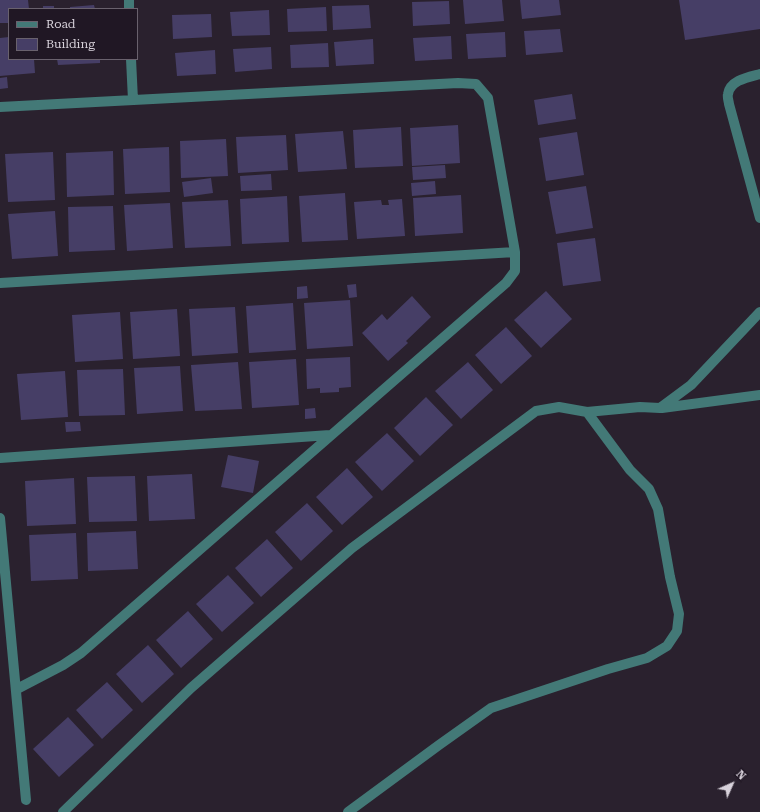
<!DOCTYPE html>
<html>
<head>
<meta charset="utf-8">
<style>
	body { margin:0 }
	#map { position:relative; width:760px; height:812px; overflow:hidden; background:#2a212e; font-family:"Roboto Serif",serif }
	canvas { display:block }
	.legend { position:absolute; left:8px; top:8px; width:130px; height:52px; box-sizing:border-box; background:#201724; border:1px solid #69616d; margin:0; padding:5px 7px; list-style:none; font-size:12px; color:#d7d1da }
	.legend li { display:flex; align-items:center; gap:8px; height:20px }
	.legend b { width:20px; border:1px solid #69616d }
	.north { position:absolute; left:712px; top:764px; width:40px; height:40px; -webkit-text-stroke:3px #201724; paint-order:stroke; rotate:45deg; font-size:11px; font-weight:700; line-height:16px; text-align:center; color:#d7d1da }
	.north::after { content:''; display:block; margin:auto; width:14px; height:18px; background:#d7d1da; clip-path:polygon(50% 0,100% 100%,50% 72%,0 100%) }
</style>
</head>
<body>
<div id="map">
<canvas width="760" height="812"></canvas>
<ul class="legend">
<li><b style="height:5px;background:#437977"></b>Road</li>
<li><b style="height:11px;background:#463e66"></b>Building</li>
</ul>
<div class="north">N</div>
</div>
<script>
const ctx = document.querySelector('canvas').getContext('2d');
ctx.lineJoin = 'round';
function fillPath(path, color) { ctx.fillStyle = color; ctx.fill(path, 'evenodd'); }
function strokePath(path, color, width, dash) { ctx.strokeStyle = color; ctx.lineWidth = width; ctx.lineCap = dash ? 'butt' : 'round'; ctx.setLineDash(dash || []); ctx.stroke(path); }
const building = new Path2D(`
	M0,0H28L29,9H9V23H0Z
	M463,0H502L504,21L465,24Z
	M520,0H559L561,15L522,19Z
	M679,0H760V29L685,40Z
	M449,1L450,24L413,26L412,2Z
	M94,5L95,9H70V7Z
	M369,5L371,28L333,30L332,6Z
	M43,6H54V9H43Z
	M326,7L327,31L288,32L287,9Z
	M269,10L270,35L232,36L230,12Z
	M211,14L212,37L173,39L172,15Z
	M560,29L563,52L526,55L524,31Z
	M505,32L506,57L468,59L466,34Z
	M451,36L452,59L415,61L413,38Z
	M9,37V59H34L35,73L0,76V38Z
	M373,39L374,64L336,66L334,42Z
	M328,43L329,67L291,68L290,45Z
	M271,47L272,69L235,72L233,49Z
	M215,50L216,74L177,76L175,53Z
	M57,59H100V63L58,65Z
	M7,77L8,88L0,89V78Z
	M572,94L576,119L538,125L534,100Z
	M458,125L460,163L412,166L410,128Z
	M401,127L403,166L355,168L353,130Z
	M343,131L347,169L298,172L295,134Z
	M577,132L584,175L546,181L539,138Z
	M286,135L288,170L238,173L236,137Z
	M226,139L228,176L181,178L180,141Z
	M169,147L170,192L125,194L123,149Z
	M113,151L114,195L67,197L66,153Z
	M53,152L55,200L8,202L5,154Z
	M445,165L446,178L413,180L412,167Z
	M271,174L272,190L241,191L240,176Z
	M211,178L213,193L184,197L182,182Z
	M435,181L436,194L412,196L411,183Z
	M586,186L593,228L556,234L548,192Z
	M345,193L348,240L302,242L299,196Z
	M461,195L463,233L415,236L413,198Z
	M287,196L289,242L242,244L240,199Z
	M402,199L405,236L357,239L354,202L381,200L382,205H389L388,200Z
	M228,200L231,246L185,248L182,202Z
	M170,203L173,248L127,251L124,205Z
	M113,206L115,250L69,252L68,207Z
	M55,211L58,256L12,259L8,214Z
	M595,238L601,281L563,286L557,243Z
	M356,284L357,297L349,298L347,285Z
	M307,286L308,298L297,299V287Z
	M546,291L572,319L541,348L514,320Z
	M412,296L431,317L406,341L408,343L388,361L362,333L382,314L387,320Z
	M350,300L353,346L307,349L304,303Z
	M293,303L296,350L249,353L246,306Z
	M235,307L238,353L192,356L189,309Z
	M177,309L180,356L133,359L130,312Z
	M120,312L123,359L75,362L72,315Z
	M506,327L532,356L501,384L475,355Z
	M350,357L351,387L339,388V392L320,393V388L307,389L306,359Z
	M296,359L299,405L252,408L249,362Z
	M238,362L242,409L195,411L191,365Z
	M468,362L493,390L461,419L435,391Z
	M180,366L183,411L137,414L134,368Z
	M123,369L125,415L79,416L77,370Z
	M65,371L68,417L21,420L17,374Z
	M426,397L453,425L420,456L394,428Z
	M315,408L316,418L305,419V409Z
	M65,422H80L81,431L66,432Z
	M387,433L414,461L382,491L355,462Z
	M228,455L259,461L253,493L221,487Z
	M347,468L373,497L342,525L316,497Z
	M192,474L195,519L149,521L147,476Z
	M135,476L137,521L89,522L87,477Z
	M74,478L76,524L27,526L25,481Z
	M307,503L333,531L301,561L275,532Z
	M136,531L138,569L88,571L87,533Z
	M76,533L78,579L31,581L29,535Z
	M267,539L293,568L261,597L235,568Z
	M228,575L254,603L222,632L196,604Z
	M188,611L213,639L181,668L156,640Z
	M148,645L174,674L142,703L116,674Z
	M107,682L133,710L102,739L76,710Z
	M68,717L94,745L59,777L33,749Z`);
const minor = new Path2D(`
	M129,0V9
	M131,59L133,100
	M760,74C749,77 730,80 728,94C727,97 729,102 729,104L760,218
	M0,107L458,83L476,84L488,98L515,252V271L506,283L81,653L63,665L17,689
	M0,283L515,252
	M662,408L760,395
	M0,458L330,435
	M0,518L26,800
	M63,812L191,688L352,548L536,411L559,407L587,412L640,407L660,408L691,385L760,312
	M348,812L439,745L491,708L608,669L647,658L667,646L677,631L679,614L670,577L658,509L649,489L630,470L587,412`);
fillPath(building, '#463e66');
strokePath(minor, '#437977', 10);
</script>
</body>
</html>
